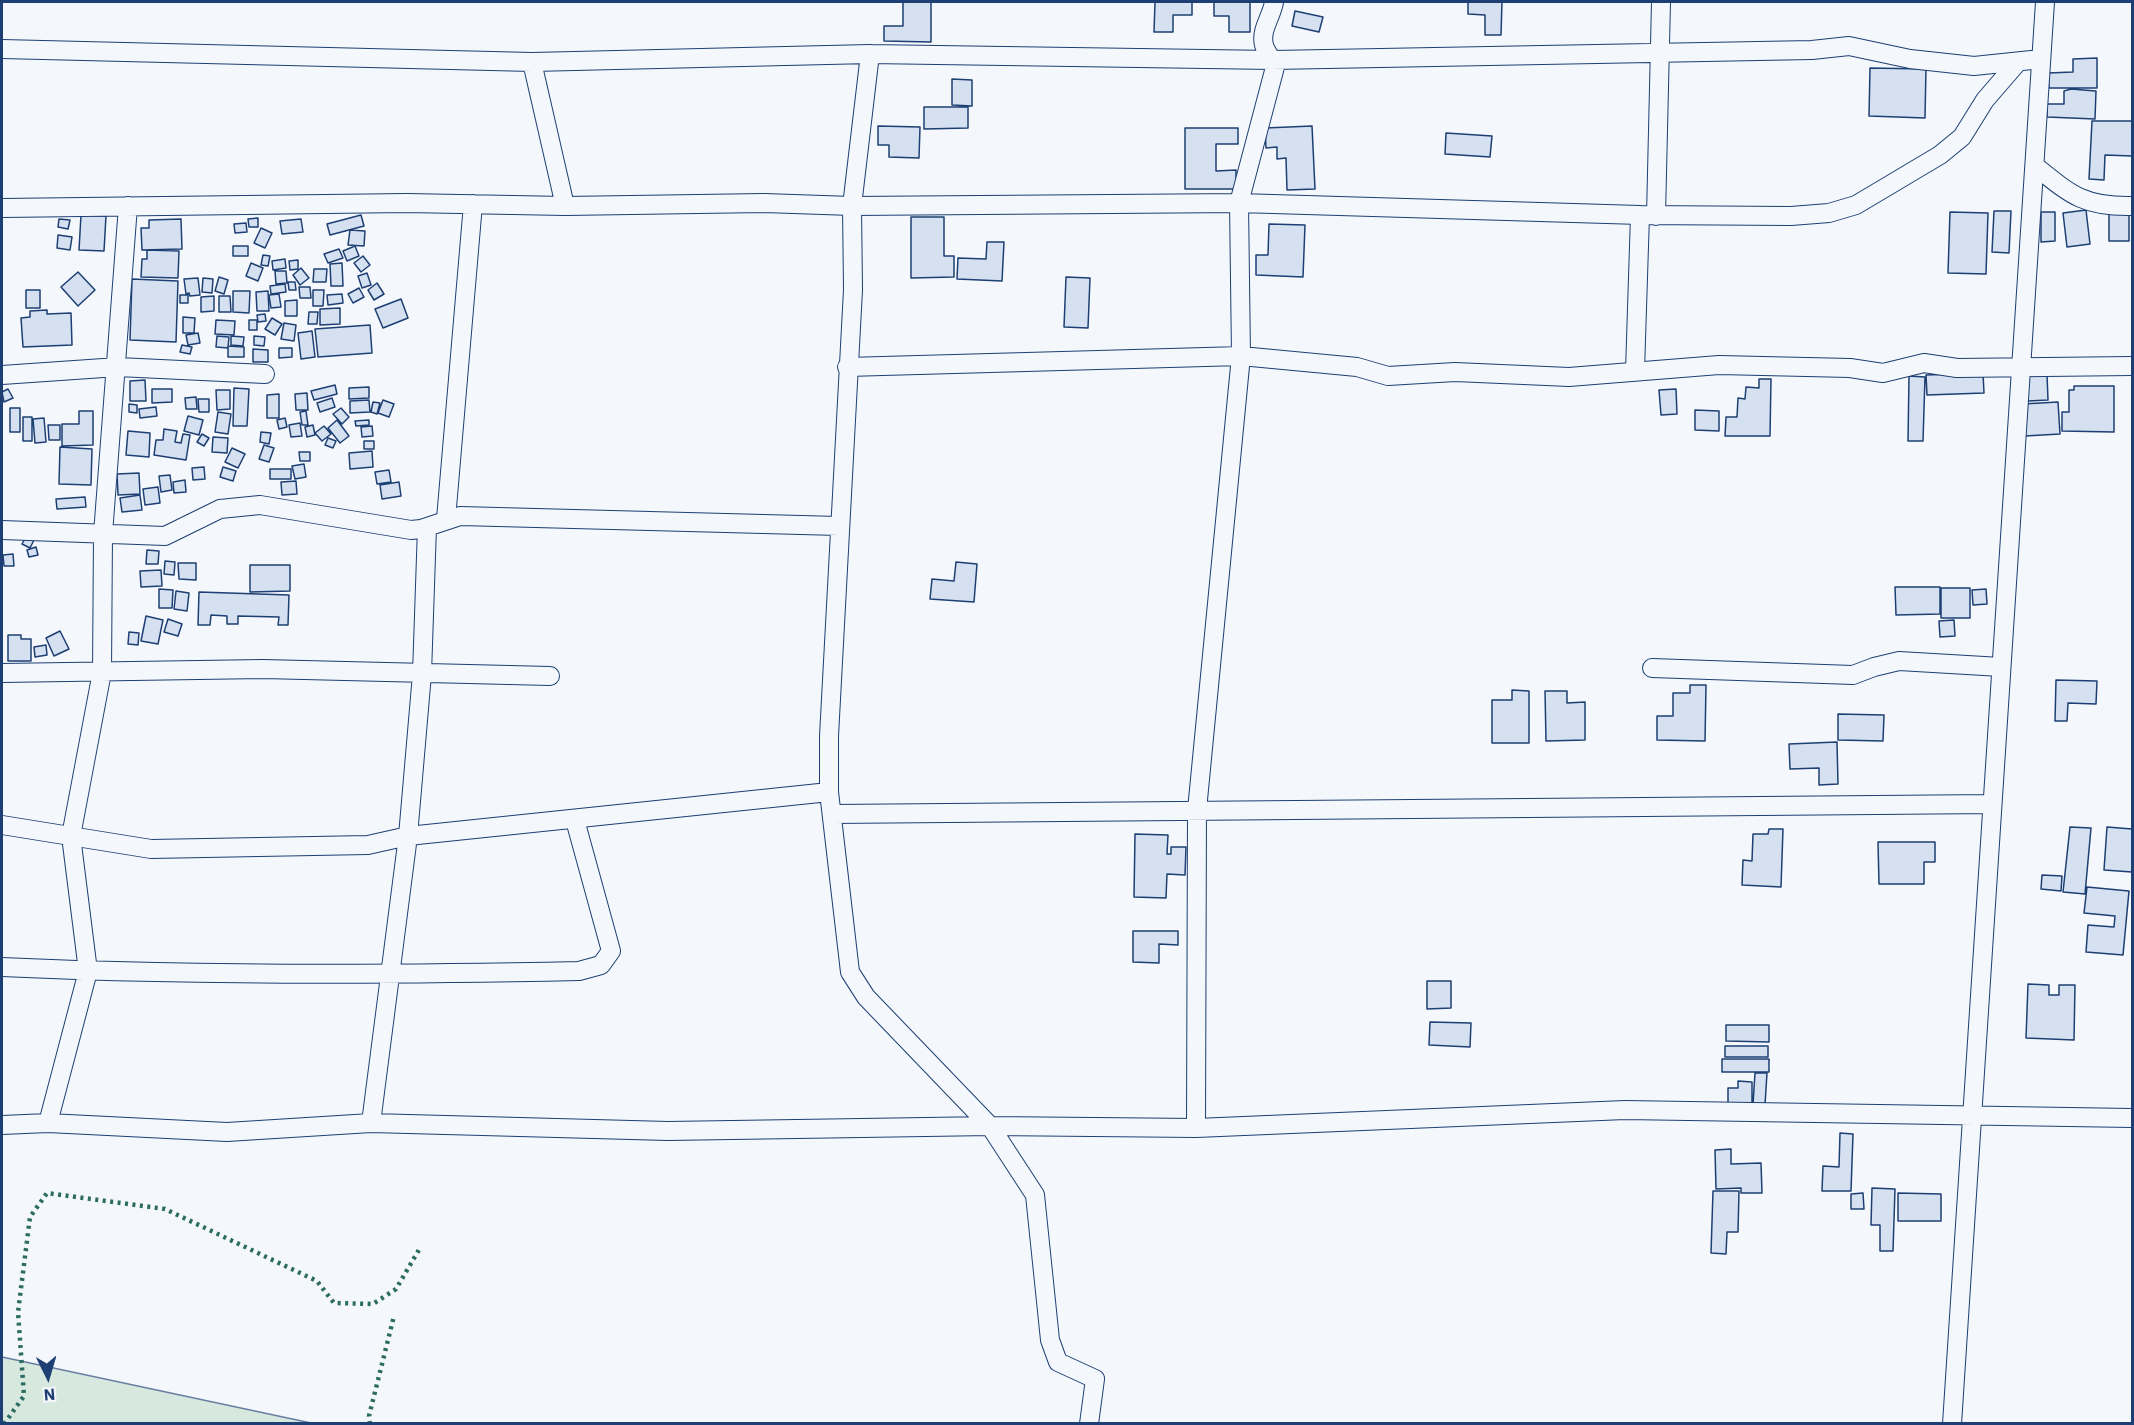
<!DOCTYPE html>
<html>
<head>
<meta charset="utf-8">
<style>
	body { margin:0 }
	#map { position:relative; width:2134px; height:1425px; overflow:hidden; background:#f4f7fb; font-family:"IBM Plex Sans",sans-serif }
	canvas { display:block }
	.frame { position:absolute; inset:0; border:3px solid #1d3f73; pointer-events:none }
	.north { position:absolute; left:18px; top:1347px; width:60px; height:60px; -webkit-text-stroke:4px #f4f7fb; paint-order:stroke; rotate:175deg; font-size:16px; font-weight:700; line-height:24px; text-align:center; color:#1d3f73 }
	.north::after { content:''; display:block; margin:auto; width:21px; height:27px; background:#1d3f73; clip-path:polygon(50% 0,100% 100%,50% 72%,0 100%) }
</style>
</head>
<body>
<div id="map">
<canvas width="2134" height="1425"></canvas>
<div class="frame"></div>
<div class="north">N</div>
</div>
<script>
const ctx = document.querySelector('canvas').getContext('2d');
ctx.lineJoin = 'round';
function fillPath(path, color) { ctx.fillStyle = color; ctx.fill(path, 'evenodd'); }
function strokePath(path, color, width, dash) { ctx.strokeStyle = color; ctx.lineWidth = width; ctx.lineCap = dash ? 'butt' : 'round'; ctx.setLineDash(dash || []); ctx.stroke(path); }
const green = new Path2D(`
	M2,1357L311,1423H2Z`);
const building = new Path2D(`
	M903,2H931V42L884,41V26H903Z
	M1155,2H1192V15H1173V32H1154Z
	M1214,2H1250V32H1229V16H1214Z
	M1468,2H1502L1501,35H1485V15L1468,14Z
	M1295,11L1323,17L1319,32L1292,26Z
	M2097,58V88H2049L2048,73L2073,72V59Z
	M1870,68L1926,69L1925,118L1869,116Z
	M952,79L972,80V106L952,105Z
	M2071,89L2096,91L2095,119L2047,117V104H2064V91Z
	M924,107H968V128L924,129Z
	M2092,121H2132V156L2105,155L2104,180L2089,179Z
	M878,126L920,127L919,158L889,157V145H878Z
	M1312,126L1315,189L1287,190L1286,158L1277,159V147L1266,148L1265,128Z
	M1185,128H1238V144H1216V171L1236,170V189H1185Z
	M1446,133L1492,136L1490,157L1445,154Z
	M2086,210L2090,244L2067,247L2063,213Z
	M2109,210H2129V241H2109Z
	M1994,211H2011L2009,253L1992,252Z
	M1950,212L1988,213L1986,274L1948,273Z
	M2041,212H2055V241L2041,242Z
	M81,215L106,216L104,251L79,250Z
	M361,215L364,226L330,235L327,224Z
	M911,217H944V256H954V277L911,278Z
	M258,218V227H249L248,219Z
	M59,219L70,220L68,229L58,227Z
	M181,219L182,249L142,250L141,228H149V220Z
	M301,219L303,232L282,234L280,221Z
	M246,223L247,232L235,233L234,224Z
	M1269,224L1305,225L1303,277L1256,275V255H1268Z
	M261,228L272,233L265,248L254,243Z
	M350,230L365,231L364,246L348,245Z
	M58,235L72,237L70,250L57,248Z
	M987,242H1004L1002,281L957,279L958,258L986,259Z
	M233,246H248V256H233Z
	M355,246L359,256L347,261L343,251Z
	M339,249L343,258L328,263L324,254Z
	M147,250L179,251L178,278L141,277L142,259H147Z
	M263,255L270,256L268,266L261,265Z
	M363,256L370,265L361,272L354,263Z
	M285,259L286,268L273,270L272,261Z
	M298,260V269L290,270L289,261Z
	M251,263L263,268L258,281L246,276Z
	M342,263L343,286H331L330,264Z
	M301,268L309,278L300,285L293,275Z
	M314,269H327L326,282H313Z
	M275,271H286L287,283L276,284Z
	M78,272L95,290L78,306L61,287Z
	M367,273L371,285L362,288L358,276Z
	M219,277L228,280L224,294L215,291Z
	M1066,277L1090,278L1088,328L1064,327Z
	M198,278L200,295L190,296L189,293L186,294L184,279Z
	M203,278L213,279L212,293L202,292Z
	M132,279L178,281L176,342L130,340Z
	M288,282H295L296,290H289Z
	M377,283L384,294L374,300L368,290Z
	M285,284L286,292L271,294L270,286Z
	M299,287H310L311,298H300Z
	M359,288L364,297L353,303L348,294Z
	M26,290H40V308H26Z
	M313,290H324L323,306H313Z
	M233,291H250L249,313L233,312Z
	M268,291L269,311H257L256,292Z
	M279,294L281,307L271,308L269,295Z
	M342,294L343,303L328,305L327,295Z
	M180,295H188V303H180Z
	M214,296V311L201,312V297Z
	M219,296H230L231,312H219Z
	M401,299L408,318L383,328L375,309Z
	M297,300V316H285V301Z
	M340,308V324L320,325V309Z
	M47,310V314L71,313L72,345L23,347L21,318L30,317V311Z
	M309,312H318L317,324H308Z
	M265,314L266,321L258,322L257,315Z
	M183,317L195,318L194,333H183Z
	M272,318L282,324L275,335L265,329Z
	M216,320L235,321L234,335L215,334Z
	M249,320H257V330H249Z
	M284,323L296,325L294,341L281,339Z
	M370,325L372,353L318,357L315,329Z
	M312,331L315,357L301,359L298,333Z
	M198,333L200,343L188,345L186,335Z
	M217,336L229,337L228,348L216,347Z
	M231,336L244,337L243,346L231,345Z
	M254,336L265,337L264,346L254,345Z
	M182,345L192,347L190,354L180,352Z
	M228,346L244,347V357H228Z
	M279,348H292V357L279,358Z
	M253,349L268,350V362H253Z
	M1983,373L1984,393L1927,395L1926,375Z
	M2047,374L2048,400L2028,401L2027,375Z
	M1909,376L1925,377L1923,441H1908Z
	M1759,379H1771L1770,436H1725L1726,417H1737L1738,398L1745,399L1746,387L1759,388Z
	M145,380L146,401H130V381Z
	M335,385L337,394L314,400L311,391Z
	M2074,386H2114V432L2062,431V412H2069V390H2074Z
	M369,387V398L349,399V388Z
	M234,388L249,389L247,426H233Z
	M8,389L13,398L4,402L2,392Z
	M152,389H172V402L152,403Z
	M1676,389L1677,414L1661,415L1659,390Z
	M216,390H230V409L217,410Z
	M307,393L308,410H296L295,394Z
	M279,394V418H267V395Z
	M196,397L197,409H186L185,398Z
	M332,398L335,407L320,412L317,403Z
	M198,399H209V412H199Z
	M369,400L370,412L350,413V401Z
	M383,400L394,404L389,417L378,413Z
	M373,402L380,403L377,414L371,412Z
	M2058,402L2060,434L2025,436L2023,404Z
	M129,404L137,405V413L129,412Z
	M156,407L157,416L140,418L139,409Z
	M10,408H20V432H10Z
	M341,408L349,417L342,424L333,414Z
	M1695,410L1719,411V431L1695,430Z
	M79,411H93V445L62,446V424H79Z
	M306,411L308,425H302L300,412Z
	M218,412L231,414L228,434L215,432Z
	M188,416L203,420L199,435L184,431Z
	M23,417H32V441H23Z
	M44,418L46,442L35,443L33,419Z
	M285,418L287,427L279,429L277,420Z
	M337,420L349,436L340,443L328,428Z
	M369,420V425L356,426L355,421Z
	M300,423L302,436L291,437L289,425Z
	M48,425H60V440H49Z
	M313,425L315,435L307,437L305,427Z
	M324,426L331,434L322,441L315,433Z
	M372,426L373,436L362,437L361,427Z
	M164,429L177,431L175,442L181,443L183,434L190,435L186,460L154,455L156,440H163Z
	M128,431L150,433L149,457L126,455Z
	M261,432L271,433L269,444L260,442Z
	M202,434L209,438L204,446L197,442Z
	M213,437L228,438L227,453L212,452Z
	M328,438L336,441L333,448L325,445Z
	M364,441H374V449H364Z
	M264,445L274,448L269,462L259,459Z
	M60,447L92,449L91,485L59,484Z
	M232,448L245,454L238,468L225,462Z
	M372,451L373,467L350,469L349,453Z
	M299,452H310V461H300Z
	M304,464L306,477L295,479L292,466Z
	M204,467L205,479L193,480L192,468Z
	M223,467L236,471L233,481L220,477Z
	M270,469H291V479H270Z
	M389,470L391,482L377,484L375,472Z
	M139,473L140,494L118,495L117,474Z
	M170,475L172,490L161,492L159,476Z
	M185,480L186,492L174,493L173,482Z
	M296,481L297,494L282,495L281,482Z
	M399,482L401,496L382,499L380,485Z
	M158,487L160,503L145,505L143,489Z
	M140,495L142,510L122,512L120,498Z
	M85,497L86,507L57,509L56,499Z
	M27,535L35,538L30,548L22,544Z
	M36,547L38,555L29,557L27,550Z
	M147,550L159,551L158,564H146Z
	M13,554L14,566H4L3,555Z
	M165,561L175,562L174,575L164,574Z
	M956,562L977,564L974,602L930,599L932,579L954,581Z
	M178,563H196V580L179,579Z
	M250,565H290V591L250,592Z
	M161,570L162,586L141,587L140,571Z
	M1895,587H1940V614L1896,615Z
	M1941,588H1970V618H1941Z
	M159,589L173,590L172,608H159Z
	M1986,589L1987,604L1973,605L1972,590Z
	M176,591L189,593L187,611L174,609Z
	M199,592L289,595L288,625H278L279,617L238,616V624H227V616L211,615L210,625H198Z
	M146,616L163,620L158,644L141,641Z
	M168,619L182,624L178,636L164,632Z
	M1954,620L1955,636L1940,637L1939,621Z
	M60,631L69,649L54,656L46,638Z
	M129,632L139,633L138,645L128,644Z
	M8,635H21V639H31V661H8Z
	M46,645L47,655L35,657L34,647Z
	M2056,680L2097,681L2096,704L2068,703L2067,721H2055Z
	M1690,685H1706L1705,741L1657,740V716H1673V693H1690Z
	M1512,690L1529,691V743H1492V700H1512Z
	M1545,691H1567V703L1585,702V740L1546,741Z
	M1838,714L1884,715L1883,741L1838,740Z
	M1837,742L1838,784L1819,785V768L1790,769L1789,744Z
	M2070,827L2091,828L2085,894L2063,892Z
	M2107,827L2132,829V872L2104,870Z
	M1769,829H1783L1781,887L1742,885L1743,860L1752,861L1753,834H1768Z
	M1135,834L1168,835L1167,854H1171V847H1186L1185,875L1167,874L1166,898L1134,897Z
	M1878,842H1935V862H1924V884H1879Z
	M2042,875L2062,876L2061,891L2041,889Z
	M2087,887L2129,891L2123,955L2086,952L2088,925L2114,927L2115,916L2084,913Z
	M1133,931H1178V945L1159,944V963L1133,962Z
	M1427,981H1451V1008L1427,1009Z
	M2028,984L2049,985V995H2059V985H2075L2074,1040L2026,1038Z
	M1430,1022L1471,1023L1470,1047L1429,1045Z
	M1726,1025H1769V1042L1726,1041Z
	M1725,1046H1768V1057H1725Z
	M1722,1059H1769V1072H1722Z
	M1755,1073H1767L1765,1105L1753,1104Z
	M1738,1081L1752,1082V1105H1728V1088H1738Z
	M1840,1133L1853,1134L1851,1191H1822L1823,1166L1839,1167Z
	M1731,1149V1164L1761,1163L1762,1193H1741V1188L1716,1189L1715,1150Z
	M1872,1188L1895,1189L1893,1251H1880V1225H1871Z
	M1713,1191H1739L1738,1232H1727L1726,1254L1711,1253Z
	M1863,1193L1864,1209H1851V1194Z
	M1898,1193L1941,1194V1221H1898Z`);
const street = new Path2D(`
	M1274,2C1272,16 1260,30 1264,45C1266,53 1273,59 1275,67L1239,203L1241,356L1357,367L1388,376L1455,372L1569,377L1719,365L1850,368L1883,373L1924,363L1957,368L2132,366
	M2,49L532,62L870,54L1273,60L1812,50L1849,46L1910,59L1974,66L2041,59
	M870,54L852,206L853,290L829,736V792L850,972L866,997L990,1126L1035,1195L1050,1340L1058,1362L1095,1379L1089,1424
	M532,62L565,206
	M2035,166C2071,195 2084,207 2132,206
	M2,208L407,203L565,206L764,203L852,206L1239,203L1640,215L1791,216L1829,213L1856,205L1940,155L1962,137L1985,100L2017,63
	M1656,216L1661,2
	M847,367L1241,356L1197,810L1196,1128
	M1635,371L1640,215
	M2,375L118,367L265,374
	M446,519L473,204
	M2,530L165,536L220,509L260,505L411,530L421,529L460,516L839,526
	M1652,668L1853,675L1874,667L1899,661L2001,667
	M2,673L263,669L550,676
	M832,814L1992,804
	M2,825L151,849L368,845L408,836L829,792
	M2,967C194,976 387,975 579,971L601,965L611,951L575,820
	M48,1123L88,971L71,836L102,672L103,534L128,206
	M371,1123L408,836L422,674L427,527
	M2,1125L48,1123L227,1132L371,1123L668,1131L990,1126L1196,1128L1625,1110L2132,1118
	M1952,1424L2045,2`);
const hedge = new Path2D(`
	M4,1424L24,1396L18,1312L30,1217L47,1193L165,1209L317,1281L334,1303L373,1304L396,1289L420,1248
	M370,1424L369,1416L394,1316`);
fillPath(green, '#d7e8df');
strokePath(green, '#687fa3', 1.5);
fillPath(building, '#d5e0f0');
strokePath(building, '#1d3f73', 1.5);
strokePath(street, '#1d3f73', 20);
strokePath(street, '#f4f7fb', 18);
strokePath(hedge, '#2c6c60', 4.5, [3, 4.5]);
</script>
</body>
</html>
